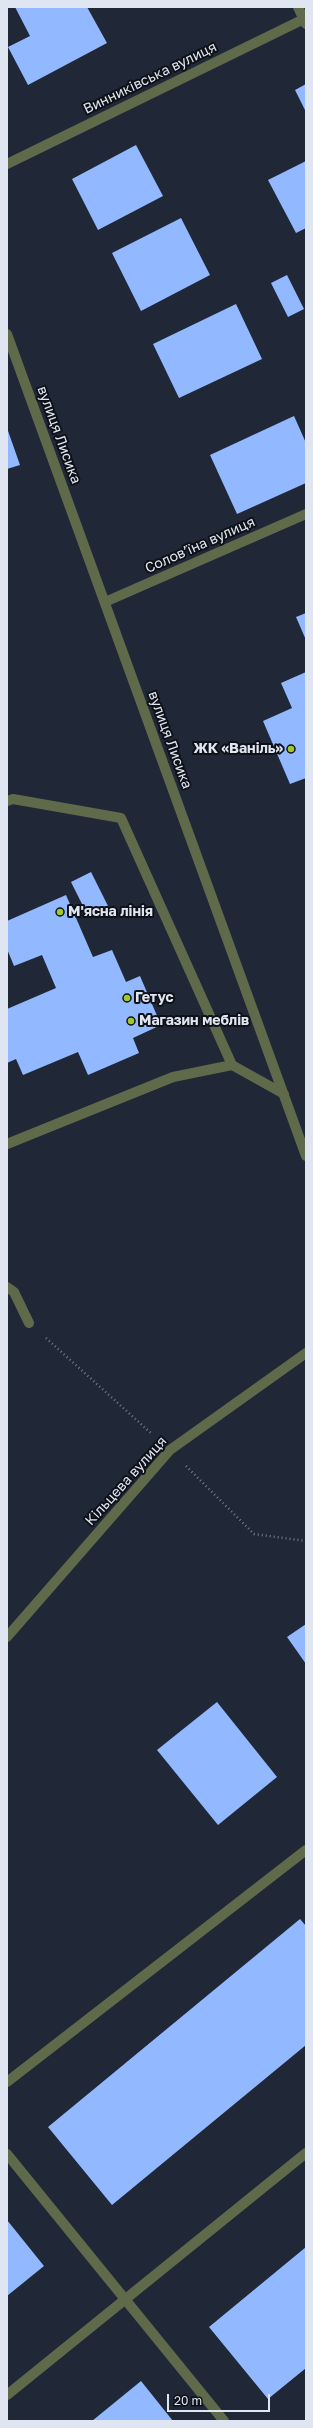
<!DOCTYPE html>
<html>
<head>
<meta charset="utf-8">
<style>
	body { margin:0 }
	#map { position:relative; width:313px; height:2428px; overflow:hidden; background:#202838; font-family:"Golos Text",sans-serif }
	canvas { display:block }
	.frame { position:absolute; inset:0; border:8px solid #e0e6f1; pointer-events:none }
	.scale { position:absolute; left:167px; top:2394px; width:103px; height:18px; box-sizing:border-box; border:2px solid #e0e6f1; border-top:0; padding-left:5px; font-size:12px; line-height:14px; white-space:nowrap; color:#e0e6f1; -webkit-text-stroke:3px #0e1118; paint-order:stroke }
</style>
</head>
<body>
<div id="map">
<canvas width="313" height="2428"></canvas>
<div class="frame"></div>
<div class="scale">20 m</div>
</div>
<script>
const ctx = document.querySelector('canvas').getContext('2d');
ctx.lineJoin = 'round';
function fillPath(path, color) { ctx.fillStyle = color; ctx.fill(path, 'evenodd'); }
function strokePath(path, color, width, dash) { ctx.strokeStyle = color; ctx.lineWidth = width; ctx.lineCap = dash ? 'butt' : 'round'; ctx.setLineDash(dash || []); ctx.stroke(path); }
function label(font, color, halo, rows, align = 'center') {
  ctx.font = font + ' "Golos Text",sans-serif'; ctx.lineWidth = 4; ctx.setLineDash([]); ctx.textBaseline = 'middle'; ctx.strokeStyle = halo; ctx.fillStyle = color; for (const [text, x, y, turn = 0] of rows) {
    ctx.save(); ctx.translate(x, y); ctx.rotate((+turn || 0) * Math.PI / 180); ctx.textAlign = isNaN(turn) ? turn : align; if (halo) ctx.strokeText(text, 0, 0); ctx.fillText(text, 0, 0); ctx.restore();
  }
}
const building = new Path2D(`
	M15,7H87L107,43L28,85L8,47L30,36Z
	M306,84V112L295,90Z
	M136,145L163,196L98,230L72,179Z
	M306,161V228L296,233L268,180Z
	M181,218L210,275L141,311L112,253Z
	M287,275L304,309L288,317L271,283Z
	M236,304L262,359L179,398L153,344Z
	M294,416L306,443V483L237,514L210,455Z
	M7,428L20,465L7,469Z
	M306,613V640L296,617Z
	M306,672V778L290,784L263,721L292,708L281,683Z
	M91,872L109,908L89,918L71,882Z
	M66,895L93,957L112,950L126,982L140,976L161,1025L133,1038L139,1053L88,1075L78,1052L23,1075L16,1059L7,1063V1009L56,988L42,955L14,966L7,949V921Z
	M306,1624V1664L287,1637Z
	M217,1702L277,1777L218,1825L157,1750Z
	M300,1919L306,1926V2045L112,2205L48,2127Z
	M7,2220L44,2266L7,2296Z
	M306,2247V2368L268,2399L209,2327Z
	M141,2381L173,2421H92Z`);
const path = new Path2D(`
	M46,1338L152,1434
	M186,1466L254,1534L306,1541`);
const minor = new Path2D(`
	M298,7L306,24
	M7,164L306,18
	M7,334L306,1156
	M105,602L306,514
	M7,801L13,799L121,818L232,1065
	M7,1144L173,1077L232,1065L284,1094
	M7,1287L14,1292L29,1323
	M7,1637L170,1450L306,1353
	M7,2082L306,1850
	M7,2154L224,2421
	M7,2395L306,2153`);
const markers = [
	[291,749,4,"#a0c92b"],
	[60,912,4,"#a0c92b"],
	[127,998,4,"#a0c92b"],
	[131,1021,4,"#a0c92b"]
];
const streetNames = [
	["Винниківська вулиця",150,78,-26],
	["вулиця Лисика",59,435,70],
	["Соловʼїна вулиця",200,545,-24],
	["вулиця Лисика",170,740,70],
	["Кільцева вулиця",126,1481,-48]
];
const poiNames = [
	["ЖК «Ваніль»",283,749,"right"],
	["М'ясна лінія",68,912],
	["Гетус",135,998],
	["Магазин меблів",139,1021]
];
fillPath(building, '#92b8ff');
strokePath(path, '#737a88', 2.5, [1, 3]);
strokePath(minor, '#5f6a4a', 10);
for (const [x, y, r, color] of markers) { const dot = new Path2D(); dot.arc(x, y, r, 0, 2 * Math.PI); ctx.fillStyle = color; ctx.fill(dot); strokePath(dot, '#0e1118', 1.5); }
label('14px', '#e0e6f1', '#0e1118', streetNames);
label('bold 14px', '#e0e6f1', '#0e1118', poiNames, 'left');
</script>
</body>
</html>
